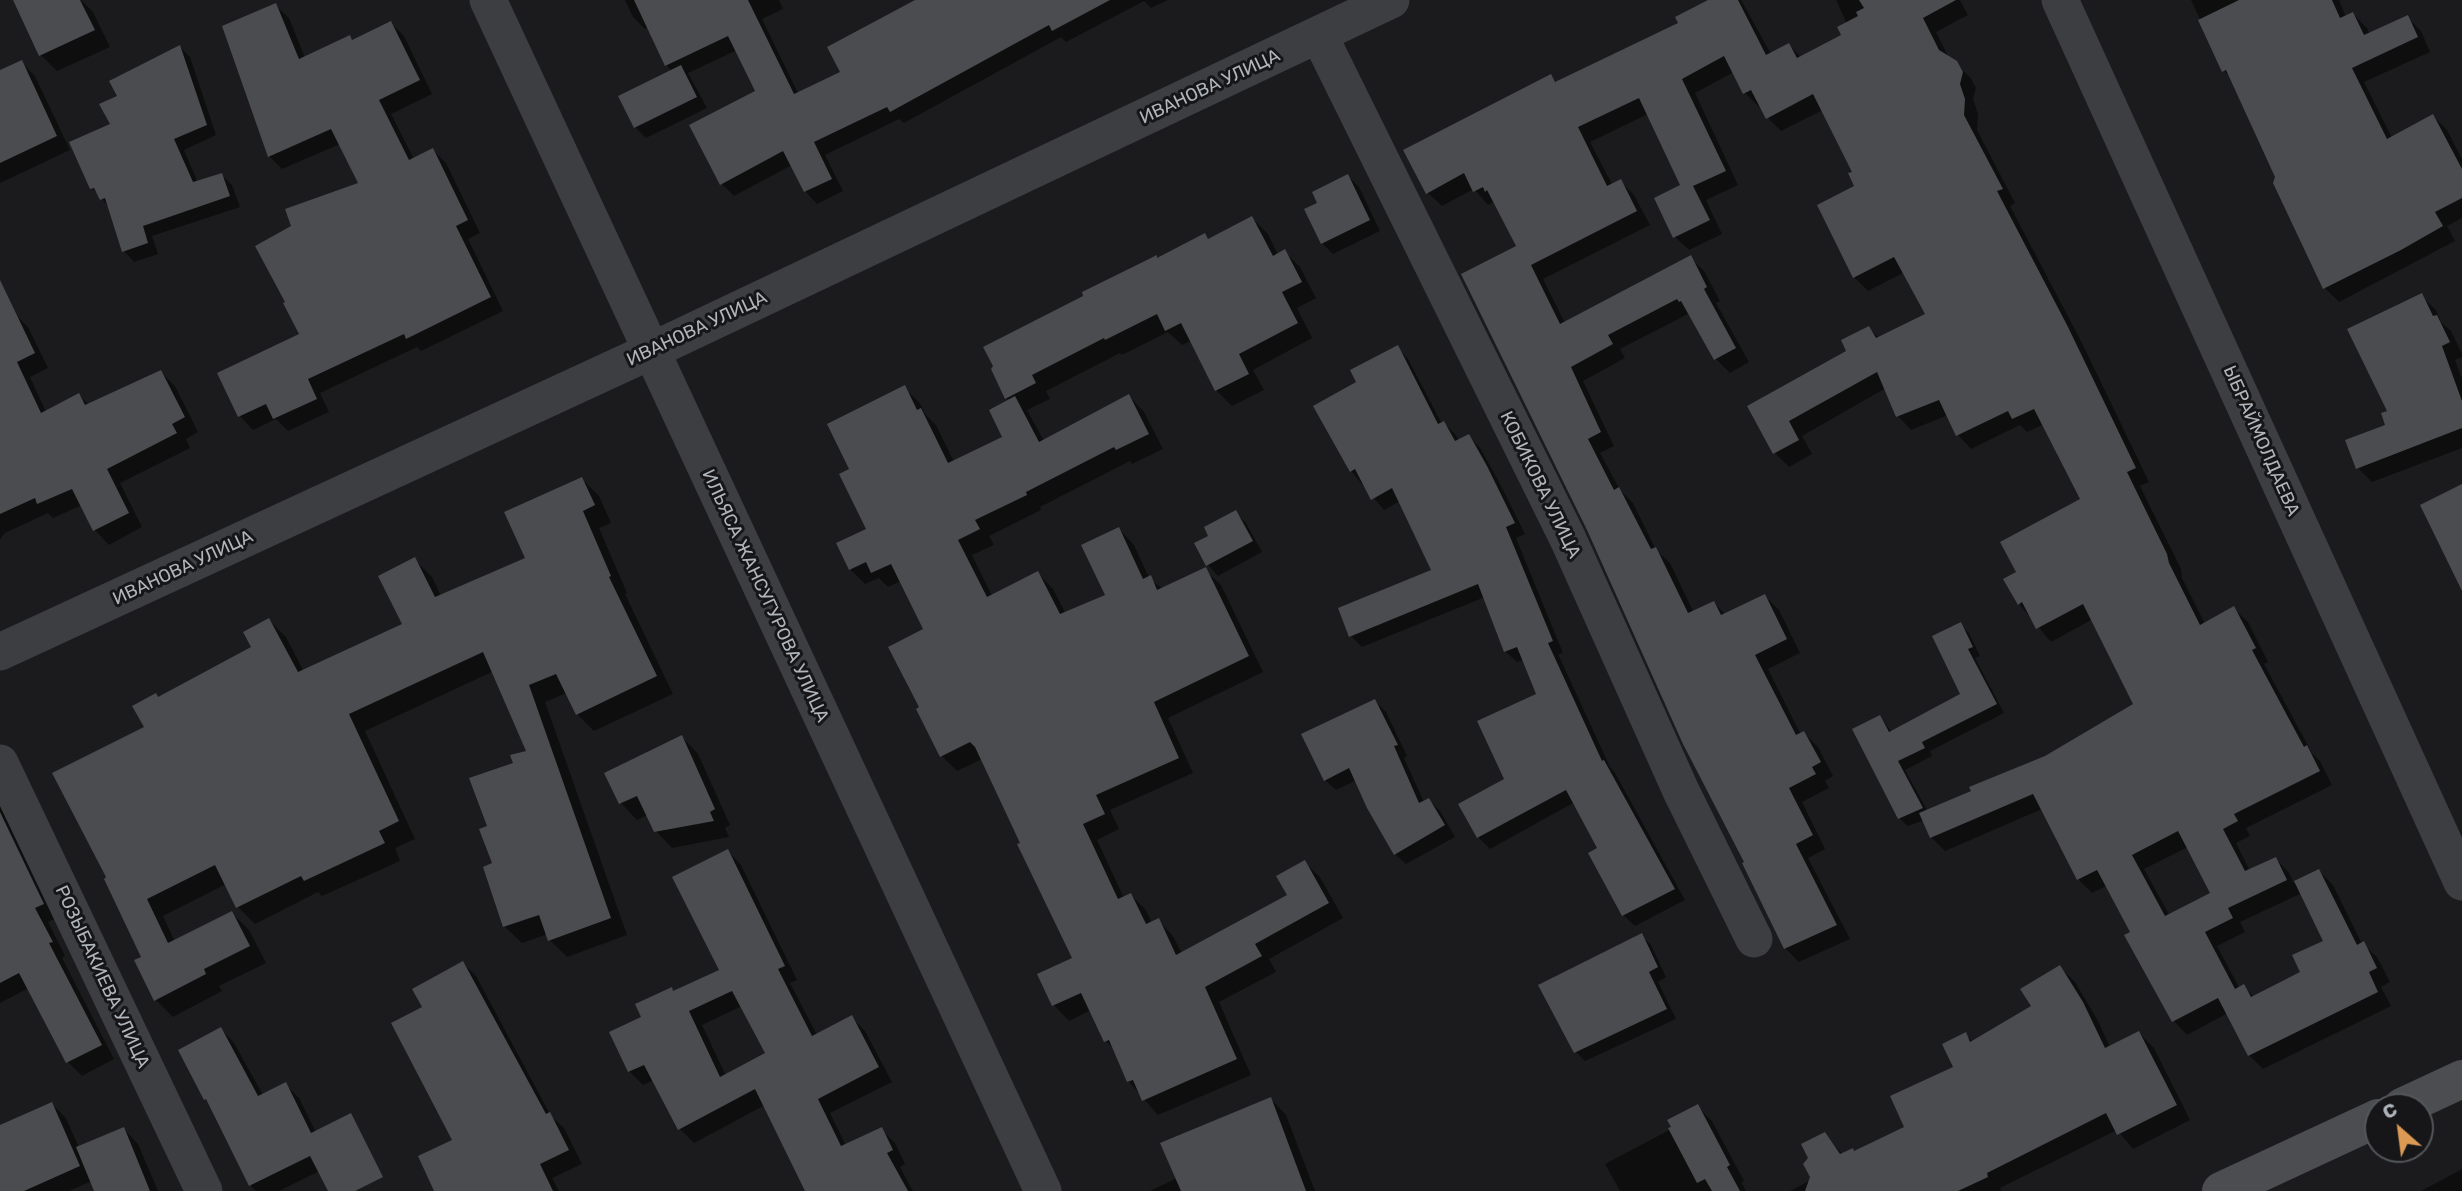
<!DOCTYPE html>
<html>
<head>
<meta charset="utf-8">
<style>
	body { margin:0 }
	#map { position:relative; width:2462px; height:1191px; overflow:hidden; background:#1b1b1d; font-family:Rubik,sans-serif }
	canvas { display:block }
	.north { position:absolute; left:2364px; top:1093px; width:70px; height:70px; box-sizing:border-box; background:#161618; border:2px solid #535659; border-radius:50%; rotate:332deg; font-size:19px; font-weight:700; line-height:28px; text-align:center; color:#afb5bb }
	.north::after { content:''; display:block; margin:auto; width:24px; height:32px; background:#dc9954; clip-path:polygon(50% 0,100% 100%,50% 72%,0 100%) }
</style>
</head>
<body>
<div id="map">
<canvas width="2462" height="1191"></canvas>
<div class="north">С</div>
</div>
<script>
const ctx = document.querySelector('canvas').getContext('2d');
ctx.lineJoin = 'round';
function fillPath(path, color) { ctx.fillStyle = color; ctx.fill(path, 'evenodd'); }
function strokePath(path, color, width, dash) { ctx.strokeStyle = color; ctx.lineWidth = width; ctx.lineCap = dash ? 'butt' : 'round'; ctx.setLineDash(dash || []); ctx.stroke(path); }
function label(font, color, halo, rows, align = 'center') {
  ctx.font = font + ' Rubik,sans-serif'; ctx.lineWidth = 6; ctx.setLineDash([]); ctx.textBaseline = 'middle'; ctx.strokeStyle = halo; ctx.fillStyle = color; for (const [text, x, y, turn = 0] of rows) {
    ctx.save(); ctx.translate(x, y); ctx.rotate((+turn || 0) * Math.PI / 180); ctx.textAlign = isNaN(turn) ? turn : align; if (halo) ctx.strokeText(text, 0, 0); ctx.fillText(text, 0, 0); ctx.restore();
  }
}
const shadow = new Path2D(`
	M66,0H81L93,12L110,47L57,71L41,55Z
	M625,0H779L783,9L762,19L798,93L842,72L919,0H1168L1151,8L1144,1L1066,42L1061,37L904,123L899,119L825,155L843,191L817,204L805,191L792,165L734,196L722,184L757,92L737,50L688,73L707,108L646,138L635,127L672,71L666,65L649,27L645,29L633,17Z
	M1712,0H1741L1771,54L1789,45L1801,57L1843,35L1847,24L1836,0H1960L1968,15L1936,32L1949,58L1970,77L1976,88L1973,99L1978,114L1977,130L2015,203L2010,206L2082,343L2149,482L2140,486L2181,569L2182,578L2205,624L2234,609L2248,622L2268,662L2264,664L2312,753L2320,761L2332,785L2246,828L2250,836L2236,843L2250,871L2276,859L2289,873L2294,883L2319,871L2333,885L2362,944L2377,957L2390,982L2381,987L2391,1006L2263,1069L2249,1055L2228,1013L2187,1035L2174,1021L2127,936L2133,933L2108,885L2092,893L2078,879L2042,809L1945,851L1931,837L1924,820L1908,826L1899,818L1880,717L1892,732L1962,695L1960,625L1969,633L1980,656L1975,658L2004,713L1930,751L1932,756L1905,770L1928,812L2045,757L2136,704L2093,619L2051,642L2019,604L2018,573L2082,500L2044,424L2027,432L2020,425L1971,449L1958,435L1948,415L1911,430L1898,416L1886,388L1802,436L1812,454L1789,467L1775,453L1749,407L1848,351L1869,328L1879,338L1927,314L1905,272L1868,291L1854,277L1857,186L1854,172L1823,110L1781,131L1768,118L1761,105L1759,107L1745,93L1734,72L1695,93L1738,185L1706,200L1722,234L1689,250L1675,237L1682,186L1648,114L1590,142L1613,186L1621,182L1634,195L1650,225L1543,279L1565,323L1690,258L1704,271L1720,301L1716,303L1749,362L1730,373L1716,359L1690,313L1620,349L1625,358L1583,381L1614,446L1600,453L1620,490L1633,503L1656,550L1670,563L1694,613L1714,603L1726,615L1765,596L1779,610L1800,653L1768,669L1801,735L1804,733L1818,747L1833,776L1825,781L1829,788L1802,802L1825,849L1808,858L1850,939L1799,962L1785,948L1746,863L1685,744L1518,247L1495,201L1488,205L1474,189L1442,206L1428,193L1551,77L1557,83L1680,24ZM2188,847L2213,894L2170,916L2144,869ZM2302,893L2325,942L2303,972L2254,997L2244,987L2240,989L2217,946L2245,932L2240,922Z
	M2191,0H2339L2346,17L2353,14L2367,28L2370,35L2407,17L2421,31L2430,52L2364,82L2392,138L2433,116L2447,130L2462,159V218L2447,226L2455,241L2339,302L2325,288L2275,183L2277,177L2233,80L2224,71Z
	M275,5L289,18L305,58L350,37L354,41L391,23L404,36L432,94L391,114L414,159L433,150L446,163L480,233L468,239L503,311L421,351L417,347L320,393L329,412L288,431L276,419L253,430L240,416L220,374L301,335L294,227L360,184L340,144L282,169L269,156Z
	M180,47L190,57L216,135L184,150L198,183L222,175L232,185L240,207L152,236L158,254L134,262L124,251L109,207L92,188L119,96Z
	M21,62L35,76L70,150L0,183V72Z
	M1348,176L1359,187L1380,231L1333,254L1322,243L1320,204Z
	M1252,218L1268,234L1278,255L1285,252L1300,267L1316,298L1297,308L1312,338L1253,370L1264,390L1232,406L1216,390L1191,341L1182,345L1168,332L1122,355L1120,353L1046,391L1050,399L1027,410L1044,441L1129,396L1144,412L1163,449L1132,464L1130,461L1040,507L1041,510L989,536L994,545L972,555L992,596L1038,573L1053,589L1066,614L1108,596L1119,529L1134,545L1149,578L1163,589L1205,570L1221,585L1263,672L1168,718L1193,773L1110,810L1119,829L1097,840L1124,898L1131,895L1146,910L1152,923L1158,920L1173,936L1182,954L1289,896L1304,862L1320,877L1343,918L1269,959L1276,972L1219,1002L1251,1075L1158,1115L1129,1082L1115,1050L1106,1041L1091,1010L1069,1021L1054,1005L1040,975L1075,959L982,759L957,771L942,756L921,708L925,630L901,581L888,587L879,578L865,584L850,569L869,529L852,470L904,388L920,403L925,414L936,425L954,462L1005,438L1010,401L1006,398L1157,258L1159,260L1205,236L1210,240Z
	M2421,296L2436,310L2441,322L2451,331L2462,354V357L2455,360L2462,379V448L2372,482L2358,468L2388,426L2389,412Z
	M14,313L28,327L48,368L30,377L46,412L79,395L89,405L161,372L175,386L198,432L186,439L190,448L120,483L142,527L109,545L95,530L82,505L53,518L48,513L5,533L0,539V319Z
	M1397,347L1408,359L1442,424L1444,423L1455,434L1459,441L1469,436L1480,448L1498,480L1525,534L1516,538L1563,653L1558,654L1610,767L1615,773L1685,900L1635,926L1623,915L1600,849L1575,802L1490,849L1478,837L1506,780L1538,695L1524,660L1517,662L1505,651L1485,597L1362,647L1351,636L1433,571L1400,501L1384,510L1351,471L1358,382Z
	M582,479L599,496L611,523L599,528L627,593L625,594L673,694L594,731L577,714L567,693L545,702L627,935L567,957L550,940L548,934L522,943L505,927L485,868L494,865L489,827L515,764L528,752L494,671L365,731L415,839L395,848L400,861L322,896L318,892L255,924L238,907L226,884L163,916L175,942L232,913L249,930L266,963L219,986L222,991L173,1017L156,1000L143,958L146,728L159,698L253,648L269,620L286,637L304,672L404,625L415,560L432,577L441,596L528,559Z
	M1235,512L1246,523L1262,552L1218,576L1208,565Z
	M1375,701L1386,712L1407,756L1404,758L1424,802L1429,800L1440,811L1455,837L1406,864L1395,854L1357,780L1336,790L1325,780Z
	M682,737L698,754L730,825L725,828L729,837L672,848L656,831L648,815L637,820L621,803L606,774Z
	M0,799L57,918L48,922L65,956L62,958L114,1059L82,1076L68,1062L29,988L0,1003Z
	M728,851L741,865L797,980L790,983L817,1035L851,1017L865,1031L892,1082L830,1113L846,1146L881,1129L895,1143L905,1164L900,1167L913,1191H807L765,1105L694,1143L680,1129L654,1080L643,1085L629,1071L643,1017L671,989L675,993L721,971ZM742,1006L767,1054L726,1076L702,1025Z
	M1642,936L1651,945L1666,977L1658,982L1676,1019L1585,1061L1576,1052Z
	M463,963L476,976L551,1116L564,1128L582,1164L552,1178L559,1191H436L455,1141L424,1007Z
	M2060,967L2075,982L2097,1019L2110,1047L2139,1033L2154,1048L2190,1120L2133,1149L2117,1130L2000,1188L2002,1191H1790L1813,1179L1824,1134L1843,1155L1855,1152L1907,1128L1955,1068L1965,1035L1973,1042L2033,1006Z
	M221,1029L234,1043L263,1095L285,1084L299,1098L332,1165L279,1191H256L250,1185L210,1103L206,1099Z
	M1271,1099L1286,1115L1315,1191H1150L1177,1178Z
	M52,1104L66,1118L79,1148L124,1129L138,1144L158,1191H96L92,1181L69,1191H0V1127Z
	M1697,1106L1712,1121L1744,1181L1741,1182L1746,1191H1620L1605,1164L1673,1128Z
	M2462,1169V1191H2421Z`);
const building = new Path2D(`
	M13,0H80L95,30L39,56Z
	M634,0H748L794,94L840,72L827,47L915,0H1110L1052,31L1049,25L890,112L887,107L814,142L832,179L804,192L783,151L720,185L689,125L755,91L728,36L665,66Z
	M1708,0H1738L1766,55L1789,43L1797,58L1841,35L1837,27L1858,16L1856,12L1864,8L1859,0H1956L1923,18L1939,50L1957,61L1963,72L1960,84L1965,99L1964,115L2003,189L1997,191L2068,327L2136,468L2127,472L2167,554L2169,563L2200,625L2234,606L2256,648L2252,650L2304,747L2307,745L2320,771L2234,814L2238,821L2223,829L2245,871L2276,857L2287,880L2228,908L2233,918L2205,932L2235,989L2244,984L2251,997L2300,972L2292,955L2323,941L2294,881L2319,869L2357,945L2364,941L2377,968L2369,972L2378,992L2248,1056L2218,998L2172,1022L2124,935L2130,932L2097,870L2077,880L2033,794L1930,838L1919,813L1971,791L1969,787L2045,756L2133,704L2083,604L2036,629L2022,602L2018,605L2003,579L2016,572L2000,542L2080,499L2034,409L2012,419L2008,411L1956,436L1939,400L1896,417L1877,372L1789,421L1799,440L1773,454L1747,406L1846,351L1841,340L1869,326L1876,338L1925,314L1894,257L1853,278L1817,205L1854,186L1848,173L1852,172L1813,94L1766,119L1751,90L1743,94L1724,56L1682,79L1726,171L1693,186L1710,220L1673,238L1654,198L1680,185L1639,98L1578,127L1607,186L1621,179L1637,211L1531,265L1560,324L1691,255L1707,287L1704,289L1736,348L1714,360L1681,301L1679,302L1677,299L1608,335L1613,344L1571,367L1601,432L1588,439L1614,490L1619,487L1651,549L1656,547L1688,613L1714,601L1721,615L1765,594L1787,639L1755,655L1796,735L1804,731L1821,762L1812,767L1816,774L1789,788L1813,835L1796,844L1837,925L1784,949L1742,863L1744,862L1683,744L1587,530L1461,274L1516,246L1487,190L1485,192L1483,187L1473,192L1464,173L1426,194L1403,150L1551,74L1555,82L1678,23L1675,17ZM2178,831L2210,893L2165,916L2132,855Z
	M2239,0H2332L2340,18L2353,12L2364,35L2408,15L2418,37L2352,68L2387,139L2433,114L2462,169V198L2435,212L2443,226L2401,250L2323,289L2273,183L2275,177L2226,70L2222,72L2198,20Z
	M276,3L299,59L350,35L352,40L391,21L420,80L379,100L409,160L433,148L468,220L456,226L491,297L406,339L404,334L308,379L317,399L273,419L266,404L238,417L217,373L299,334L283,303L285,302L255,246L291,226L285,209L358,183L331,129L268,157L222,26Z
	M180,45L207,125L174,139L193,182L222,173L230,196L143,226L148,243L122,252L105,198L100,200L94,188L90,189L69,142L110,124L99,104L117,96L109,81Z
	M22,60L57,136L0,163V70Z
	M681,65L697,97L634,128L618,96Z
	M1348,174L1370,220L1321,244L1304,209L1317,203L1312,192Z
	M1252,216L1273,256L1285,249L1302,282L1282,292L1298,323L1239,354L1249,374L1215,391L1181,323L1165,331L1157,314L1105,340L1104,338L1032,375L1036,383L1005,399L991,369L993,366L983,347L1083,296L1082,292L1157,255V258L1205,233L1208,239Z
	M0,280L35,353L17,362L41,413L79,393L85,405L161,370L185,417L172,424L177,433L107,469L129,513L93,531L72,489L37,504L35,498L0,514Z
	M2422,293L2433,316L2437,315L2450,342L2442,346L2462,401V428L2356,469L2345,440L2385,425L2381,413L2387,411L2347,329Z
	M1398,345L1438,424L1444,421L1455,441L1469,434L1487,466L1515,523L1506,527L1553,641L1548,643L1602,761L1604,760L1675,889L1622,916L1588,853L1597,848L1566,790L1477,838L1458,804L1504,779L1477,721L1536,694L1517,647L1504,652L1478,584L1349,637L1338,608L1431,570L1392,488L1371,500L1355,469L1350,472L1313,406L1356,382L1350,370Z
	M905,385L917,410L921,408L948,463L1002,437L989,410L1015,396L1039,442L1129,394L1149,434L1116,450L1114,447L1026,492L1027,495L975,520L980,529L958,540L987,597L1038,571L1060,614L1105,595L1081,545L1119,527L1143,579L1151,575L1157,590L1206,567L1249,656L1154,702L1179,758L1096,795L1105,814L1083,824L1118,899L1131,893L1146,924L1159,918L1176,955L1287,895L1276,876L1305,860L1329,903L1255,944L1262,956L1205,987L1237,1059L1142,1101L1133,1080L1127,1082L1109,1040L1104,1042L1081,993L1052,1006L1037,974L1072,958L1017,844L1020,843L975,747L970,742L940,757L916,709L919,707L888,647L923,629L891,564L871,573L866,562L849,570L836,543L866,529L839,474L849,469L827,424Z
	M582,477L595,505L583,511L611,576L609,577L657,676L576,715L556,674L529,685L611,918L548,941L539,915L503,927L483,867L492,863L479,829L487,826L469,778L513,763L510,755L526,751L483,652L349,714L399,821L379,831L385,843L304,881L301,876L236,908L215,865L147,899L168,943L232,911L250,946L204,969L206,974L154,1001L134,960L141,957L104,879L106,877L52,773L144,727L132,706L156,693L158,697L251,647L243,632L269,618L298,672L402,624L378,576L415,557L435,597L525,558L504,512Z
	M2462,484V591L2420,505Z
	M1236,510L1253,541L1206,566L1194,543L1208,536L1204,527Z
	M1961,622L1973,647L1968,649L1997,704L1922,742L1925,748L1898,761L1923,808L1898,819L1852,729L1880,715L1889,732L1960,694L1932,636Z
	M1375,699L1398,745L1394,746L1419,803L1429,798L1445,825L1394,855L1367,808L1349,768L1324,781L1301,734Z
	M682,735L715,809L710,812L714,821L654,832L637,796L619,804L604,773Z
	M0,812L44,904L35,908L53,942L49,943L102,1045L66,1063L19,973L0,983Z
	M728,849L785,966L778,969L812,1036L852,1015L879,1067L818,1099L841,1146L882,1127L893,1150L887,1153L908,1191H805L755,1089L678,1130L644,1065L628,1072L609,1032L641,1017L635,1004L672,987L673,991L719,970L672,877ZM732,991L765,1053L720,1077L689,1011Z
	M1642,933L1658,967L1649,972L1667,1009L1574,1053L1538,985Z
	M463,961L546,1114L550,1112L569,1150L540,1164L553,1191H434L418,1156L452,1140L391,1023L422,1007L412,989Z
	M2060,965L2083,1002L2105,1048L2139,1031L2177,1105L2117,1135L2106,1113L1987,1173L1988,1177L1958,1191H1805L1810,1177L1803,1164L1808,1158L1801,1144L1825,1132L1840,1154L1853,1148L1854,1151L1904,1127L1890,1096L1953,1067L1942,1044L1966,1032L1970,1042L2031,1006L2020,989Z
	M221,1027L258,1096L286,1082L311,1133L351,1113L383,1177L355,1191H328L310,1156L249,1186L206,1099L204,1100L178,1050Z
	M1271,1097L1306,1191H1181L1160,1143Z
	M52,1102L80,1166L24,1191H0V1125Z
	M1698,1104L1730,1165L1727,1167L1740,1191H1712L1705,1179L1697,1183L1668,1128L1671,1127L1667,1120Z
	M124,1127L150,1191H94L76,1147Z`);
const street = new Path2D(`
	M488,0L1043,1191
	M2060,0L2462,882
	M1319,35L1568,539L1681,791L1754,939
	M0,652L651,351L1391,0
	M0,763L204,1191`);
const secondary = new Path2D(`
	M2402,1107L2462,1079
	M2221,1191L2378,1118`);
const streetNames = [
	["ИВАНОВА УЛИЦА",1210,87,-25],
	["ИВАНОВА УЛИЦА",697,329,-25],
	["ЫБРАЙМОЛДАЕВА",2261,441,66],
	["КОБИКОВА УЛИЦА",1540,485,64],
	["ИВАНОВА УЛИЦА",183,568,-25],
	["ИЛЬЯСА ЖАНСУГУРОВА УЛИЦА",765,596,65],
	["РОЗЫБАКИЕВА УЛИЦА",102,977,65]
];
fillPath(shadow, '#0007');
fillPath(building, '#4a4c4f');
strokePath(street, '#3d3e41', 37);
strokePath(secondary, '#4b4d51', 38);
label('18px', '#afb5bb', '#161618', streetNames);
</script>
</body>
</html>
